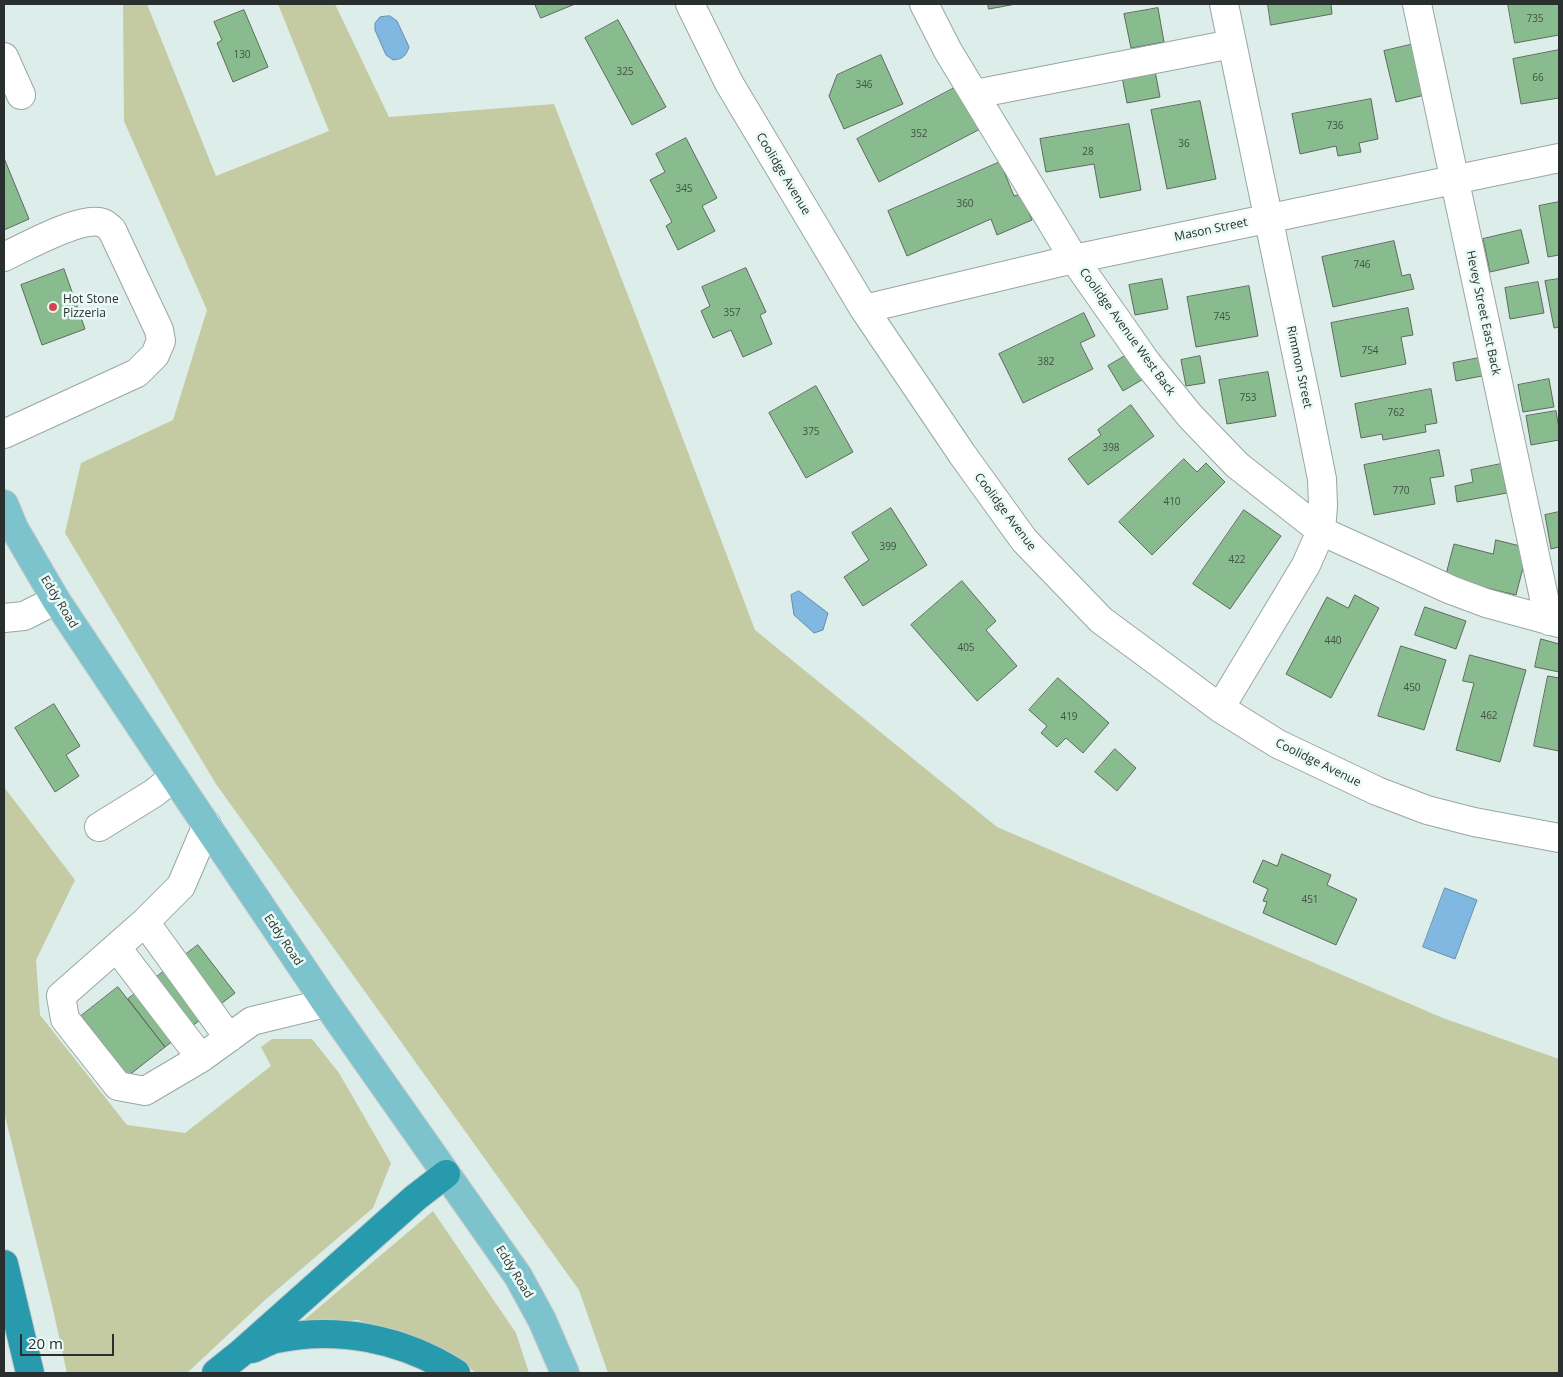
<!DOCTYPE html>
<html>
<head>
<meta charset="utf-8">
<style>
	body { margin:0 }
	#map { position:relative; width:1563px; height:1377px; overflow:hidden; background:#ddede9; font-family:"Open Sans",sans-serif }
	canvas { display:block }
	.frame { position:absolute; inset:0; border:5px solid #292f2e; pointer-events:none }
	.scale { position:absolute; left:20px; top:1334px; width:94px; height:22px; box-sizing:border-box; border:2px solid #292f2e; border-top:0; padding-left:6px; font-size:15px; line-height:18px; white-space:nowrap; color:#292f2e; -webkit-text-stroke:4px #eafaf6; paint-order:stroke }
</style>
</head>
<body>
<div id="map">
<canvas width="1563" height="1377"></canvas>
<div class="frame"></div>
<div class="scale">20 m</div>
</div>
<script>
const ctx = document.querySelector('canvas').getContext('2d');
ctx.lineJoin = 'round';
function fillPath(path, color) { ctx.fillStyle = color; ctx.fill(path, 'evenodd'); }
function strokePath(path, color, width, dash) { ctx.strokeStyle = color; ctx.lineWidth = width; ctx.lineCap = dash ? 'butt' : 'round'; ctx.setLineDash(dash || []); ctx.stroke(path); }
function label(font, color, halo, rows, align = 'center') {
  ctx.font = font + ' "Open Sans",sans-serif'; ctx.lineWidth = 5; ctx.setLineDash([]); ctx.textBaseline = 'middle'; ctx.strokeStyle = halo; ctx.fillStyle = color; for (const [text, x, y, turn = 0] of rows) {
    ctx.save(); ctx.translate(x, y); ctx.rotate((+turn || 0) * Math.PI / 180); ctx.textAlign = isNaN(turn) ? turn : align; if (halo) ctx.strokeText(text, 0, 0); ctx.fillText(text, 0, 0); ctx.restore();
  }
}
const green = new Path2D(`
	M123,4H147L216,176L329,131L278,4H335L389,117L554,104L663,386L755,630L997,827L1443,1018L1559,1059V1373H608L579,1290L216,784L65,533L81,463L173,420L207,310L124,121Z
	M4,787L75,880L36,960L40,1015L127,1125L185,1133L271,1066L261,1047L272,1039H312L339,1073L391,1163L373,1208L265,1300L187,1373H67L52,1305L4,1112Z
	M433,1211L516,1333L529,1373H476L452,1355L358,1320L297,1326Z`);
const water = new Path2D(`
	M390,16L397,21L409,47C406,56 403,59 393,60L386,55L375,30V23L380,17Z
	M799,591L828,613L823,630L814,633L794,615L791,595Z
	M1445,888L1477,900L1455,959L1423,947Z`);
const building = new Path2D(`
	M535,4H575L541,18Z
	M988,4H1016L989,9Z
	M1268,4H1331L1332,14L1271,25Z
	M1508,4H1559V35L1515,43Z
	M1158,8L1164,42L1131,48L1124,14Z
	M244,10L268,67L233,82L217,43L222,40L214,22Z
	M618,20L666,107L632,125L585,38Z
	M1414,44L1425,95L1396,102L1384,51Z
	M1559,50V98L1521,104L1513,59Z
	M881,55L903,104L844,129L829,96L837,75Z
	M1155,71L1160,97L1127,103L1122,77Z
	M960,85L982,128L879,182L857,139Z
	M1371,99L1378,139L1359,143L1361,152L1338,156L1336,146L1300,154L1292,114Z
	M1200,101L1216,179L1167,189L1151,110Z
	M1129,124L1141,190L1100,198L1094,164L1046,172L1040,139Z
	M686,138L717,198L702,206L715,231L678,250L666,226L672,222L650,180L665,172L656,154Z
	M4,158L29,219L4,230Z
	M1000,162L1014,196L1021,194L1032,220L997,235L991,219L907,256L888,211Z
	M1559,202V255L1548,257L1539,206Z
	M1521,230L1529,263L1490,272L1483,239Z
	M1394,241L1402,276L1410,274L1414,289L1333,307L1322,257Z
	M746,268L766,312L760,315L772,344L743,357L731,330L713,338L701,311L710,306L702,287Z
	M64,269L85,329L42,345L21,285Z
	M1162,279L1168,309L1135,315L1129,285Z
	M1559,279V327L1554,328L1545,281Z
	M1538,282L1544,313L1510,319L1505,288Z
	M1249,286L1258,336L1196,347L1187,297Z
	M1408,308L1413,335L1401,337L1406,364L1341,377L1331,323Z
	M1084,313L1095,336L1080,343L1093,369L1023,403L999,354Z
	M1130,353L1145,378L1123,391L1108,366Z
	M1200,356L1205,383L1186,386L1181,360Z
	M1479,358L1482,376L1456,381L1453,363Z
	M1268,372L1276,416L1227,424L1219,380Z
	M1549,379L1554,407L1523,412L1518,385Z
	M816,386L853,452L806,478L769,413Z
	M1431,389L1437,423L1425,425L1426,432L1383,440L1382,434L1361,438L1355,404Z
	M1131,405L1154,436L1088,485L1068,459L1101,435L1098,430Z
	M1556,411L1559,429V440L1531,445L1526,416Z
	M1439,450L1444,476L1430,478L1435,504L1374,515L1364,465Z
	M1184,459L1197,472L1206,463L1225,482L1152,555L1119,522Z
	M1501,464L1507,493L1457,502L1455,486L1473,482L1471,470Z
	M891,508L927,565L863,606L844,577L869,560L852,533Z
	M1244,510L1281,536L1230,609L1193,584Z
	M1559,512V547L1551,549L1545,515Z
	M1496,540L1528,548L1516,595L1445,578L1454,544L1493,554Z
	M962,581L996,621L986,630L1017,666L977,701L911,625Z
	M1355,595L1379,608L1331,698L1286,674L1327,597L1348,608Z
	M1425,607L1466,621L1456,649L1415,635Z
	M1541,639L1559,644V672L1535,667Z
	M1401,646L1446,660L1424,730L1378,716Z
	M1470,655L1526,670L1500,762L1456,750L1474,683L1463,681Z
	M1548,676L1559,678V751L1534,746Z
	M1058,678L1109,723L1083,753L1066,738L1057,747L1041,733L1047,726L1029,710Z
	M54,704L80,746L66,755L79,776L55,792L15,728Z
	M1115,749L1136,768L1117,791L1095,772Z
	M1282,854L1331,875L1327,885L1357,899L1336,945L1263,913L1267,902L1263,901L1268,889L1253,882L1263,860L1277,866Z
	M198,945L235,993L165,1047L128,999Z
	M118,987L165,1047L128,1076L81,1016Z`);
const minor = new Path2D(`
	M690,4L729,83L864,309L962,454L1024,540L1101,620L1220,708L1278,744L1377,791L1427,810L1474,822L1559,838
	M924,4L948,51L1074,259L1147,363L1190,416L1237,465L1321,531L1451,590L1486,603L1559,623
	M1417,4L1549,621
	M4,57L21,95
	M975,94L1232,44
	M4,257C25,247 82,215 103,223C106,224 109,227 112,230L159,330L161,341L155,355L137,373L4,434
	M864,309L1074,259L1559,158
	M4,618L24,616L56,600
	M1220,708L1306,565L1321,531L1323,506L1322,479L1307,404L1224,4
	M207,825L181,886L145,922L61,996L65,1019L118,1086L145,1091L201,1058L252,1021L326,1003
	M99,827L154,793L174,777
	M145,922L229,1038
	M117,948L201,1058`);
const major = new Path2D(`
	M4,504L14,528L56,600L174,777L326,1003L518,1276L542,1320L565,1373`);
const highway = new Path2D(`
	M4,1264L30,1373
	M252,1349C260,1346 268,1341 276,1339C338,1326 403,1339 456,1373
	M216,1373L241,1353L415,1198L446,1174`);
const markers = [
	[53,307,5,"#d4444d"]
];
const numberNames = [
	["735",1535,19],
	["130",242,55],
	["325",625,72],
	["66",1538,78],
	["346",864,85],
	["736",1335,126],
	["352",919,134],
	["36",1184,144],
	["28",1088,152],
	["345",684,189],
	["360",965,204],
	["746",1362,265],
	["357",732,313],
	["745",1222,317],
	["754",1370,351],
	["382",1046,362],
	["753",1248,398],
	["762",1396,413],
	["375",811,432],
	["398",1111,448],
	["770",1401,491],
	["410",1172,502],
	["399",888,547],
	["422",1237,560],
	["440",1333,641],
	["405",966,648],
	["450",1412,688],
	["462",1489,716],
	["419",1069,717],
	["451",1310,900]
];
const streetNames = [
	["Coolidge Avenue",783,174,59],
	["Mason Street",1211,230,-12],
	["Hevey Street East Back",1483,313,78],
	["Coolidge Avenue West Back",1127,332,54],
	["Rimmon Street",1299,367,78],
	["Coolidge Avenue",1005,512,53],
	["Eddy Road",59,602,58],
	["Coolidge Avenue",1318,763,26],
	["Eddy Road",283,940,56],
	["Eddy Road",514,1272,58]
];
const poiNames = [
	["Hot Stone",63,300],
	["Pizzeria",63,314]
];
fillPath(green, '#c4cba2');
fillPath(water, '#80b8e2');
strokePath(water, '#668fac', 1);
fillPath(building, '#88bb8d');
strokePath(building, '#5f6960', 1);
strokePath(minor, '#98a7a3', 30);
strokePath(major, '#c7c9c9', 30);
strokePath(highway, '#c7c9c9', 30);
strokePath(minor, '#fff', 28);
strokePath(major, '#7dc3ce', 28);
strokePath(highway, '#279bad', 28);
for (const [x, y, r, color] of markers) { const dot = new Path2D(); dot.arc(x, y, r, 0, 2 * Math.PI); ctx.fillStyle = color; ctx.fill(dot); strokePath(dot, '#eafaf6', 2); }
label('10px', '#415246', null, numberNames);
label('12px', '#292f2e', '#eafaf6', streetNames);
label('12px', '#292f2e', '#eafaf6', poiNames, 'left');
</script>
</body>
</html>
